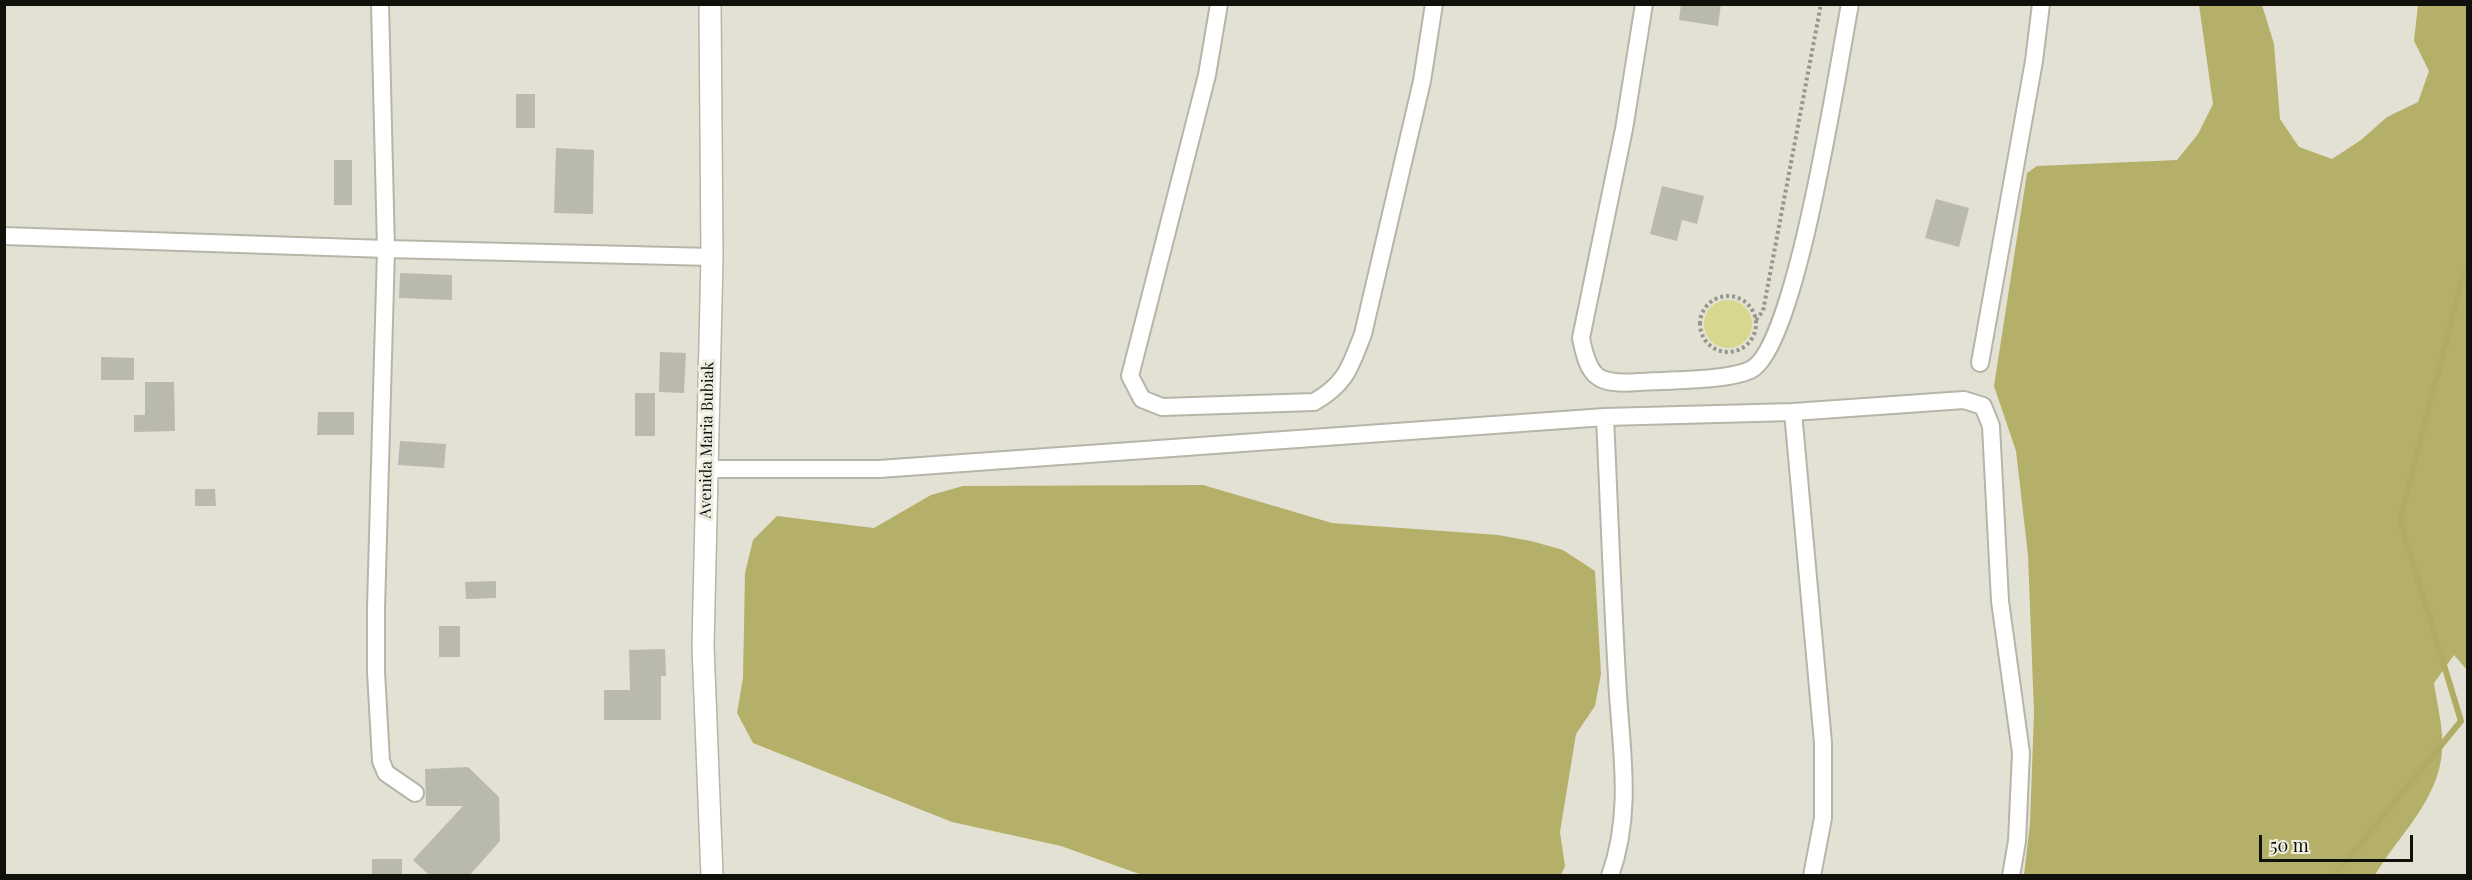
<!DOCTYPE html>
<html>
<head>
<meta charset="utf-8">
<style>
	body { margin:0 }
	#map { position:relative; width:2472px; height:880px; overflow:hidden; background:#e2e1d4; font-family:"Playfair Display",serif }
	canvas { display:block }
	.frame { position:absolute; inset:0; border:6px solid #11110c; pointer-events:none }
	.scale { position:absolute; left:2259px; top:835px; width:154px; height:27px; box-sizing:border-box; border:3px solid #11110c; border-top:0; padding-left:8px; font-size:18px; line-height:21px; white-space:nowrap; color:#11110c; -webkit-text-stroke:4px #efefe1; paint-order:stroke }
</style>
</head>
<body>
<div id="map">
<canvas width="2472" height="880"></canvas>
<div class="frame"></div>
<div class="scale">50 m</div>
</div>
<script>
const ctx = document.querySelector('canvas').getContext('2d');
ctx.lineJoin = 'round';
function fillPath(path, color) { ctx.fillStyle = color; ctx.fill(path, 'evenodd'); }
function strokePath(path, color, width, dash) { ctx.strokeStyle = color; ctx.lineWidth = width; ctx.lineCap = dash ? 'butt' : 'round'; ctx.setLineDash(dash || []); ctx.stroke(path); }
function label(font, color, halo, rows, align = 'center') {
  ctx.font = font + ' "Playfair Display",serif'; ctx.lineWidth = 6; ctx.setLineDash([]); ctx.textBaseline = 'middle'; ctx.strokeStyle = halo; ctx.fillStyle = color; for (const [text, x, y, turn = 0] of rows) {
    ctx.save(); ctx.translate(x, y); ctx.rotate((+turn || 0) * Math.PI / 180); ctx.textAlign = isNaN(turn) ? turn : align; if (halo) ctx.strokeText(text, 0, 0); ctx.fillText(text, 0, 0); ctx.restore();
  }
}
const green = new Path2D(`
	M1704 324a24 24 0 1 1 48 0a24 24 0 1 1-48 0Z`);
const forest = new Path2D(`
	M2199,5H2262L2274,44L2280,119L2299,147L2332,159L2361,140L2387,117L2418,102L2429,71L2414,41L2418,5H2467V670L2454,655L2434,683C2437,705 2444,729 2442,751C2439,800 2398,836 2375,875H2024L2030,824L2034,713L2028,555L2016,451L1994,386L2027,173L2037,166L2177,160L2198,134L2213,104Z
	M1203,485L1332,523L1498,535L1531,541L1563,550L1595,571L1601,674L1595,706L1576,734L1560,832L1565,866L1561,875H1142L1061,846L952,822L753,743L737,713L743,678L745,573L753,540L777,516L874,528L931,495L963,486Z`);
const stream = new Path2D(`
	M2334,876L2461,721L2400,521L2461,282L2468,270`);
const building = new Path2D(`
	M1681,4H1721L1718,26L1679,20Z
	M516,94H535V128H516Z
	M556,148L594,150L593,214L554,213Z
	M334,160H352V205H334Z
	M1662,186L1704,196L1697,224L1682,220L1677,241L1650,234Z
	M1936,199L1969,208L1959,247L1925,238Z
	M400,273L452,275V300L399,298Z
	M660,352L686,353L684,393L659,392Z
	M101,357L134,358V380H101Z
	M145,382H174L175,431L134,432V415H145Z
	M635,393H655V436H635Z
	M318,412H354V435H317Z
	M400,441L446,444L444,468L398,465Z
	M195,489H215L216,506H195Z
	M496,581V598L466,599L465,582Z
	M439,626H460V657H439Z
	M665,649L666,676H661V720H604V690H630L629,650Z
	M468,767L499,797L500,841L469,876H430L413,860L463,806H426L425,769Z
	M372,859H402V876H372Z`);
const path = new Path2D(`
	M1700 324a28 28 0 1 1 56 0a28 28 0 1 1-56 0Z
	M1756,320L1763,311L1821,4`);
const minor = new Path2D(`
	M380,4L386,249L376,608V672L381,761L386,773L415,793
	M1219,4L1207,75L1130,376L1142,399L1162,407L1314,402C1346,384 1350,367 1363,334L1422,81L1434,4
	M1644,4L1624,129L1581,338C1589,379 1598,385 1639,382C1665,380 1731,381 1752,369C1797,343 1838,66 1850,4
	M4,236L386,249L712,257
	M1980,363L2034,61L2041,4
	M1793,412L1823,743V818L1812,876
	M1605,417C1609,504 1612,591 1617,677C1620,745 1634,809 1610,876
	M706,469H879L1605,417L1793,412L1964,400L1983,406L1991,426L2000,601L2021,753L2017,841L2011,876`);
const tertiary = new Path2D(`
	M710,4L712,257L703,646L712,876`);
const streetNames = [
	["Avenida Maria Bubiak",707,440,-89]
];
fillPath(green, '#d9d68e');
fillPath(forest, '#b4b069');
strokePath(stream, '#b0ac65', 6);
fillPath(building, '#b9b9ac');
strokePath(minor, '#b5b5a8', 20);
strokePath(tertiary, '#b5b5a8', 24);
strokePath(path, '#96968c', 4, [3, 3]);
strokePath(minor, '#fff', 16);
strokePath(tertiary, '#fff', 21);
label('16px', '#11110c', '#efefe1', streetNames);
</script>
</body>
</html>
